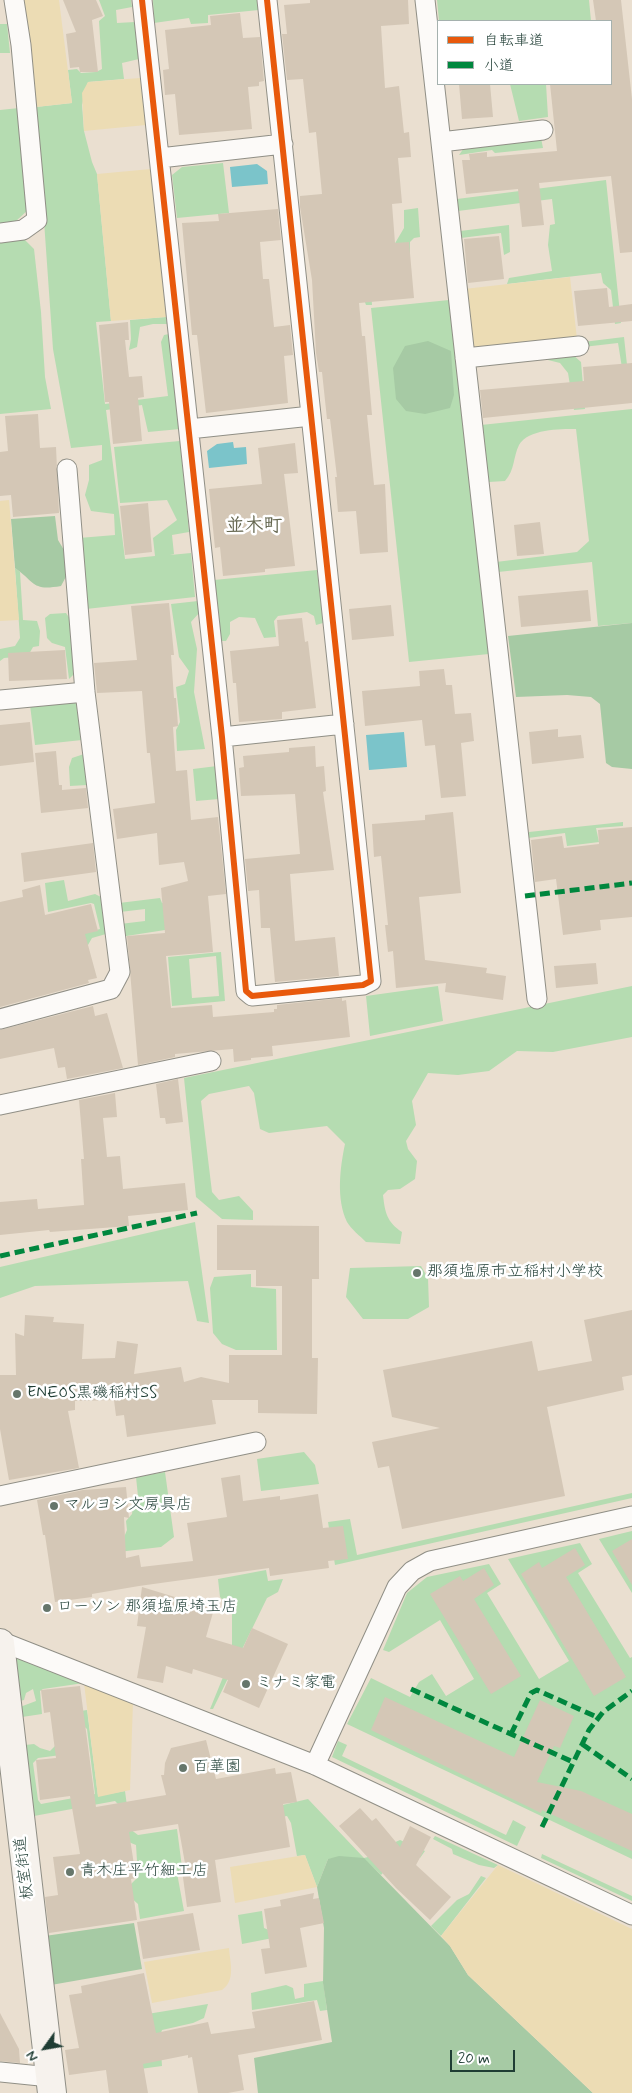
<!DOCTYPE html>
<html>
<head>
<meta charset="utf-8">
<style>
	body { margin:0 }
	#map { position:relative; width:632px; height:2093px; overflow:hidden; background:#eadfd0; font-family:Mynerve,"Klee One",sans-serif }
	canvas { display:block }
	.legend { position:absolute; left:437px; top:20px; width:175px; height:65px; box-sizing:border-box; background:#fff; border:1px solid #a5b1ae; margin:0; padding:6px 9px; list-style:none; font-size:15px; color:#1f3d34 }
	.legend li { display:flex; align-items:center; gap:10px; height:25px }
	.legend b { width:25px; border:1px solid #a5b1ae }
	.north { position:absolute; left:20px; top:2023px; width:50px; height:50px; -webkit-text-stroke:4px #fff; paint-order:stroke; rotate:238deg; font-size:14px; font-weight:700; line-height:20px; text-align:center; color:#1f3d34 }
	.north::after { content:''; display:block; margin:auto; width:18px; height:22px; background:#1f3d34; clip-path:polygon(50% 0,100% 100%,50% 72%,0 100%) }
	.scale { position:absolute; left:450px; top:2050px; width:65px; height:22px; box-sizing:border-box; border:2px solid #1f3d34; border-top:0; padding-left:6px; font-size:15px; line-height:18px; white-space:nowrap; color:#1f3d34; -webkit-text-stroke:4px #fff; paint-order:stroke }
</style>
</head>
<body>
<div id="map">
<canvas width="632" height="2093"></canvas>
<ul class="legend">
<li><b style="height:6px;background:#e8590c"></b>自転車道</li>
<li><b style="height:6px;background:#00873e"></b>小道</li>
</ul>
<div class="north">N</div>
<div class="scale">20 m</div>
</div>
<script>
const ctx = document.querySelector('canvas').getContext('2d');
ctx.lineJoin = 'round';
function fillPath(path, color) { ctx.fillStyle = color; ctx.fill(path, 'evenodd'); }
function strokePath(path, color, width, dash) { ctx.strokeStyle = color; ctx.lineWidth = width; ctx.lineCap = dash ? 'butt' : 'round'; ctx.setLineDash(dash || []); ctx.stroke(path); }
function label(font, color, halo, rows, align = 'center') {
  ctx.font = font + ' Mynerve,"Klee One",sans-serif'; ctx.lineWidth = 5; ctx.setLineDash([]); ctx.textBaseline = 'middle'; ctx.strokeStyle = halo; ctx.fillStyle = color; for (const [text, x, y, turn = 0] of rows) {
    ctx.save(); ctx.translate(x, y); ctx.rotate((+turn || 0) * Math.PI / 180); ctx.textAlign = isNaN(turn) ? turn : align; if (halo) ctx.strokeText(text, 0, 0); ctx.fillText(text, 0, 0); ctx.restore();
  }
}
const green = new Path2D(`
	M99,0H131L132,7L116,10L117,23L135,22L139,59L122,63L124,79L88,82L82,105L84,131L92,162L97,174L111,321L96,322L105,404L168,396L161,342L164,335L169,334L180,429L148,432L142,405L106,410L125,559L155,556L153,538L177,520L167,500L120,503L114,447L180,441L189,532L172,535L174,554L170,555L191,553L195,597L86,609L79,538L115,535L114,514L91,511L85,495L89,480V465L102,460V445L71,448L53,349L36,107L72,103L68,70L77,69L81,73L96,72L102,69L99,21L105,16Z
	M153,0H258L259,10L208,15V23L191,24L189,18L154,23Z
	M437,0H589L591,21H439Z
	M0,24H7L10,53H0Z
	M510,84H546L548,117L519,121Z
	M19,108L29,209L15,222L0,224V110Z
	M541,138L543,148L495,153L492,150L459,155L464,148Z
	M223,163L229,213L177,218L172,175L182,167Z
	M606,180L621,323L615,324L611,290L603,283L601,273L507,284L509,278L552,271L548,245L550,225L555,224L552,199L458,211L457,199Z
	M418,208L420,237L414,238L410,242V259L394,262L383,258L369,259L372,305H366L360,289H344L343,280L356,278L360,274L358,248L394,245L404,228V210Z
	M509,225L510,252L504,255L501,233L461,238L460,231Z
	M24,239L34,249L41,312L45,377L51,409L0,414V241Z
	M449,300L489,654L409,662L371,308Z
	M166,317L167,324H153L140,327L137,347L129,350L131,339L130,320Z
	M624,337L628,374H623L618,343L583,347V342Z
	M572,354L581,362L585,409L574,410L568,373L560,363L544,359L543,355Z
	M632,409V623L598,626L592,562L498,572L496,562L577,552L589,541L576,429C560,429 528,429 519,445C513,457 515,470 505,481L489,482L481,425Z
	M15,568L20,572L23,620L37,621L40,631L39,646L33,647L28,656L4,658L0,661V649L15,646L20,638Z
	M317,570L323,623L316,625L314,616L307,612L278,616L274,621L276,637L264,638L255,618L239,617L230,622V634L226,641H220L214,580Z
	M198,601L199,613L191,622L197,649L194,692L205,749L177,751L176,730L180,722L176,687L185,684L189,671L179,657L171,604Z
	M66,613L70,619L74,674L69,679L65,647L52,643L47,638L45,618L50,614Z
	M73,700L79,707L82,740L35,745L30,705Z
	M84,754L87,785L70,786L69,767L72,758Z
	M217,766L219,799L196,801L193,769Z
	M623,822V826L596,828L599,842L567,846L565,833L528,838L529,832Z
	M64,880L68,901L95,894L101,897L106,934L92,938L88,945L71,953L55,941L100,929L94,904L91,903L48,912L45,883Z
	M160,898L162,903L204,899L165,930L120,937V924L145,921V909L120,912L119,903Z
	M221,952L225,1001L172,1006L168,957ZM216,956L219,996L192,998L189,959Z
	M438,986L443,1021L370,1036L366,996Z
	M632,986V1037L553,1052L517,1051L489,1071L458,1075L428,1073L412,1101L416,1125L406,1141L408,1149L417,1161L415,1179L400,1189L388,1190L383,1195C385,1213 387,1222 402,1232L400,1244L366,1242C360,1236 351,1229 347,1222C336,1199 340,1168 345,1144L327,1126L269,1133L260,1129L254,1093L249,1086L209,1094L201,1101L212,1192L219,1200L239,1196L253,1211V1220L222,1219L196,1197L184,1078Z
	M195,1222L209,1323L197,1321L188,1281L35,1286L0,1298V1267Z
	M421,1266L428,1278L429,1307L408,1319H363L346,1297L350,1268Z
	M251,1274V1287L276,1289L277,1350H236L222,1344L213,1333L210,1288L214,1277Z
	M304,1452L315,1465L319,1484L261,1491L257,1459Z
	M165,1472L174,1537L161,1547L118,1552L127,1530L126,1521L132,1514L133,1507L139,1506L136,1477Z
	M632,1493V1498L335,1565L328,1522L350,1519L357,1555Z
	M632,1531V1593L599,1539Z
	M580,1543L592,1564L578,1573L630,1658L632,1657V1859L347,1724L371,1678L410,1697L419,1682L432,1674L446,1696L474,1679L440,1620L389,1652L383,1650L407,1593L427,1577L489,1564L501,1584L487,1593L539,1679L569,1661L508,1559Z
	M266,1570L268,1581L283,1579L278,1592L267,1598L213,1709H210L232,1655V1610L220,1597L218,1579Z
	M17,1658L84,1683L43,1689L40,1691L42,1714L22,1717L20,1707L36,1701L33,1689L26,1693L24,1700L20,1701L15,1660Z
	M87,1710L98,1796L125,1791L130,1829L138,1835L177,1829L182,1867L177,1873L184,1911L140,1919L138,1904L130,1897L128,1887L138,1877L136,1845L126,1841L120,1806L115,1801L34,1816L25,1745L34,1744L40,1748L50,1751L58,1743L61,1755L38,1758L33,1763L38,1800L41,1804L95,1794L87,1729L68,1713Z
	M338,1741L347,1745L342,1756L506,1835L513,1820L526,1827L517,1846L332,1757Z
	M308,1799L364,1858C378,1856 386,1845 400,1840L425,1851L420,1858L403,1851L381,1875L363,1858L328,1859L317,1887L305,1855L297,1856L291,1823L287,1816L237,1825L236,1816Z
	M435,1836L498,1865L494,1868L479,1865L453,1854L452,1849L433,1839Z
	M542,1854L632,1896V1901L541,1858Z
	M481,1876L486,1878L441,1936L431,1926L457,1900L469,1894Z
	M262,1911L264,1928L283,1936L242,1944L238,1915Z
	M323,1981L327,2010L320,2011L317,2000L252,2010L251,1993L286,1985L293,1988L295,1999L304,1997V1984Z
	M208,2004L204,2018L193,2023L162,2030L160,2036L162,2066L140,2069L105,2021Z`);
const forest = new Path2D(`
	M428,341L451,351L454,395L450,408L425,414L406,411L396,399L393,368L405,346Z
	M55,516L58,540L64,550L69,571L61,586C32,591 36,583 15,568L11,519Z
	M632,623V769L612,767L606,763L600,704L591,697L567,695L516,697L508,636Z
	M339,1856L364,1858L450,1946L468,1975L593,2093H258L254,2058L332,2042L323,1983L324,1928L317,1887L328,1859Z
	M134,1923L142,1969L51,1985L45,1936Z`);
const sand = new Path2D(`
	M24,0H59L72,103L36,107Z
	M140,78L146,125L84,131L82,93L88,82Z
	M151,169L166,317L111,321L97,174Z
	M570,277L577,339L471,351L464,289Z
	M9,500L19,620L0,621V501Z
	M84,1683L133,1702L130,1790L98,1797Z
	M305,1855L317,1887L235,1903L230,1867Z
	M498,1865L632,1929V2093H593L468,1975L450,1946L441,1936Z
	M229,1948C230,1963 236,1980 222,1990L152,2003L144,1962Z`);
const water = new Path2D(`
	M257,164L267,171L268,184L232,187L230,167Z
	M233,442L234,448L246,447L247,464L209,468L207,451L217,444Z
	M404,732L407,767L369,770L366,735Z`);
const building = new Path2D(`
	M63,0H96L103,16L92,20L98,72H80L79,67L70,68L66,34L76,32Z
	M310,0H408L409,24L381,26L385,88L399,86L404,133L409,132L411,157L398,158L402,203L392,204L395,243L409,242L414,298L359,303L362,336H365L372,415H367L374,485L385,484L388,552L360,554L356,511L338,512L335,477H337L330,419H327L322,372H319L316,353L312,280L300,207V196L322,194L316,132L309,133L303,79L287,80L282,34H287L284,5L310,3Z
	M593,0H621L632,99V252L620,253L611,176L539,183L544,225L522,227L518,189L466,194L462,160H470L469,154L487,152V157L557,151L550,84H611V21H596Z
	M240,13L243,38L260,37L264,81L259,82V86L248,87L252,129L179,135L175,94L165,95L163,70L169,69L165,30L211,25L210,16Z
	M459,84H490L493,117L462,119Z
	M278,209L281,240L260,242L263,279H269L274,327L290,325L293,355L284,356L288,403L206,413L197,335H192L182,223L219,221L218,214Z
	M499,236L504,279L468,283L464,239Z
	M607,288L609,307L632,304V321L578,326L574,291Z
	M128,322L129,340H125L129,377L142,376L144,397L138,398L142,441L113,444L109,402H105L99,325Z
	M632,363V403L483,418L480,390L584,381L583,367Z
	M38,414L40,448L56,447L59,513L13,517L11,495L0,496V452L8,451L5,416Z
	M295,443L298,473L284,474L295,566L265,569V572L223,576L220,547L215,548L209,489L262,484L258,448Z
	M148,503L152,552L125,555L120,506Z
	M540,522L544,554L517,556L514,525Z
	M588,590L591,621L521,627L518,596Z
	M169,603L174,655H171L174,698H176L178,726L173,727L176,771L187,770L191,820L218,817L226,894L208,896L213,952L166,956L171,1008L212,1005L213,1017L274,1012V1009H277V1005L342,998V1001L346,1000L350,1037L272,1046L273,1056L251,1058V1060L234,1062L233,1049L175,1054V1057L138,1065L127,936L165,933L161,888L188,881L184,862L159,865L157,833L117,839L113,809L155,803L150,753H147L142,691L97,693L94,663L137,660L131,606Z
	M391,605L394,636L352,640L349,609Z
	M302,618L305,642L308,641L316,708L282,712V719L239,722L236,683H233L230,651L279,646L277,620Z
	M65,650L67,679L9,681L8,653Z
	M444,669L446,685H452L455,714L471,713L474,741L461,743L466,796L441,798L435,745L425,746L422,720L365,726L362,691L420,686L419,671Z
	M30,722L34,762L0,766V725Z
	M558,729V737L581,735L584,758L532,764L529,732Z
	M315,746L316,767L324,766L326,791L323,792L334,870L290,874L295,941L335,937L339,976L275,982L270,928H261L259,890L248,891L245,859L300,854L295,794L241,796L239,768L244,767L243,756L289,752V748Z
	M56,751L59,785H62V790L86,788L88,808L41,813L35,753Z
	M453,812L461,893L419,897L425,960L487,968L486,973L506,976L503,1000L445,992L446,983L396,988L393,951L388,952L385,925H388L381,856L374,857L372,824L425,820V815Z
	M632,827V917L600,920L601,930L563,935L556,879L535,882L531,840L562,836L564,848L599,844L598,830Z
	M93,843L96,872L24,882L21,853Z
	M40,885L45,915L91,904L98,931L85,934L97,978L88,980L89,983L0,1007V902L23,897L22,890Z
	M596,963L598,984L556,988L554,966Z
	M93,1006L95,1016L107,1013L123,1068L67,1079L65,1067L58,1068L54,1048L0,1059V1030Z
	M178,1079L183,1122L166,1124L165,1118H160L156,1084Z
	M115,1093L117,1117L103,1118L107,1157L120,1156L123,1189L185,1183L188,1210L128,1216L129,1226L50,1232L49,1230L0,1235V1202L37,1199L38,1209L84,1205L81,1159H84L79,1100Z
	M217,1225L319,1226V1279H312V1358H318L317,1414L258,1413V1400H212L216,1424L127,1437L124,1415L116,1416L114,1400L75,1401V1410L68,1411L79,1468L9,1480L0,1429V1375H16L15,1333L24,1336L25,1315L54,1317L53,1322L84,1324L82,1359L115,1358L117,1341L138,1344L134,1374L181,1367L184,1382L201,1377L229,1383V1355H282V1286H256V1270H217Z
	M632,1310V1375L622,1377L624,1390L547,1407L565,1496L402,1529L389,1466L378,1468L372,1442L440,1428L392,1417L383,1370L532,1341L538,1371L592,1361L584,1320Z
	M240,1475L243,1501L280,1496V1500L318,1494L323,1528L343,1526L348,1559L328,1561L329,1568L270,1576L269,1568L139,1586L92,1594V1597L55,1602L45,1535H43L37,1500L83,1490L126,1487L129,1518L124,1517L126,1558L139,1555L141,1567L193,1561L187,1523L227,1517L221,1478Z
	M632,1539V1585L612,1551Z
	M575,1548L585,1565L566,1577L626,1677L594,1696L521,1574L539,1562L542,1568Z
	M484,1568L494,1585L474,1599L521,1676L491,1694L430,1594L460,1576L463,1581Z
	M142,1587L214,1609L206,1637L243,1648L252,1628L288,1644L259,1708L223,1692L228,1680L193,1669L192,1674L166,1666L163,1683L137,1678L146,1627L137,1626Z
	M80,1686L96,1807L166,1795L161,1775H164L165,1763L171,1748L206,1740L216,1779L275,1768L276,1774L291,1772L297,1802L283,1804L290,1847L215,1860L221,1902L187,1907L182,1870L186,1869L178,1824L129,1832L136,1878L131,1879L137,1920L49,1933L45,1897L58,1895L53,1857L80,1854L70,1796L40,1800L36,1760L56,1758L50,1712L44,1713L41,1690Z
	M385,1697L514,1757L540,1700L574,1716L560,1748L554,1746L537,1782L581,1791L632,1814V1851L542,1810L541,1813L371,1730Z
	M360,1808L372,1821L376,1818L400,1847L410,1826L431,1837L416,1865L451,1897L430,1920L396,1888L339,1826Z
	M314,1893L313,1899L319,1898L324,1923L300,1928L307,1967L265,1974L261,1949L270,1948L264,1909L281,1906L280,1900Z
	M193,1913L200,1950L143,1959L137,1922Z
	M144,1973L156,2033L208,2022L211,2034L255,2028L252,2012L314,2001L322,2040L238,2055L244,2090L228,2093H198L192,2057L188,2058V2055L143,2064L148,2093H109L106,2070L69,2075L65,2050L79,2048L69,1995L82,1993L81,1986Z
	M0,2013L19,2049L20,2063L0,2061Z`);
const minor = new Path2D(`
	M142,0L222,737L246,991L252,996L363,985L371,981L267,0
	M425,0L537,999
	M441,142L543,130
	M160,158L283,144
	M0,233L23,230L37,220L21,45L14,0
	M465,358L579,346
	M189,429L311,416
	M0,700L85,692
	M222,737L344,724
	M0,1019L111,989L120,972L85,692L67,469
	M0,1105L211,1061
	M0,1496L256,1442
	M0,1641L315,1765L632,1915
	M315,1765L397,1587L412,1571L430,1561L632,1516
	M0,2072L50,2077`);
const secondary = new Path2D(`
	M0,1643L52,2093`);
const quiet = new Path2D(`
	M525,896L632,883
	M0,1256L197,1213
	M411,1689L573,1762
	M511,1734L531,1693L537,1690L599,1718
	M582,1744L632,1779
	M542,1827L589,1730L603,1712L632,1691`);
const cycleway = new Path2D(`
	M142,0L222,737L246,991L252,996L363,985L371,981L267,0`);
const markers = [
	[417,1273,5,"#66766b"],
	[17,1394,5,"#66766b"],
	[54,1506,5,"#66766b"],
	[47,1608,5,"#66766b"],
	[246,1684,5,"#66766b"],
	[183,1768,5,"#66766b"],
	[70,1872,5,"#66766b"]
];
const poiNames = [
	["那須塩原市立稲村小学校",427,1273],
	["ENEOS黒磯稲村SS",27,1394],
	["マルヨシ文房具店",64,1506],
	["ローソン 那須塩原埼玉店",57,1608],
	["ミナミ家電",256,1684],
	["百華園",193,1768],
	["青木庄平竹細工店",80,1872]
];
const streetNames = [
	["板室街道",25,1868,-97]
];
const quarterNames = [
	["並木町",254,527]
];
fillPath(green, '#b5dcb1');
fillPath(forest, '#a6caa4');
fillPath(sand, '#ecdcb4');
fillPath(water, '#7bc4ca');
fillPath(building, '#d4c7b6');
strokePath(minor, '#908f86', 21);
strokePath(secondary, '#908f86', 30);
strokePath(minor, '#fcfaf8', 19);
strokePath(secondary, '#f6f2ed', 28);
strokePath(quiet, '#00873e', 5, [10, 5]);
strokePath(cycleway, '#e8590c', 6);
for (const [x, y, r, color] of markers) { const dot = new Path2D(); dot.arc(x, y, r, 0, 2 * Math.PI); ctx.fillStyle = color; ctx.fill(dot); strokePath(dot, '#fff', 2); }
label('16px', '#1f3d34', '#fff', poiNames, 'left');
label('16px', '#1f3d34', '#fff', streetNames);
label('bold 19px', '#666851', '#fff', quarterNames);
</script>
</body>
</html>
